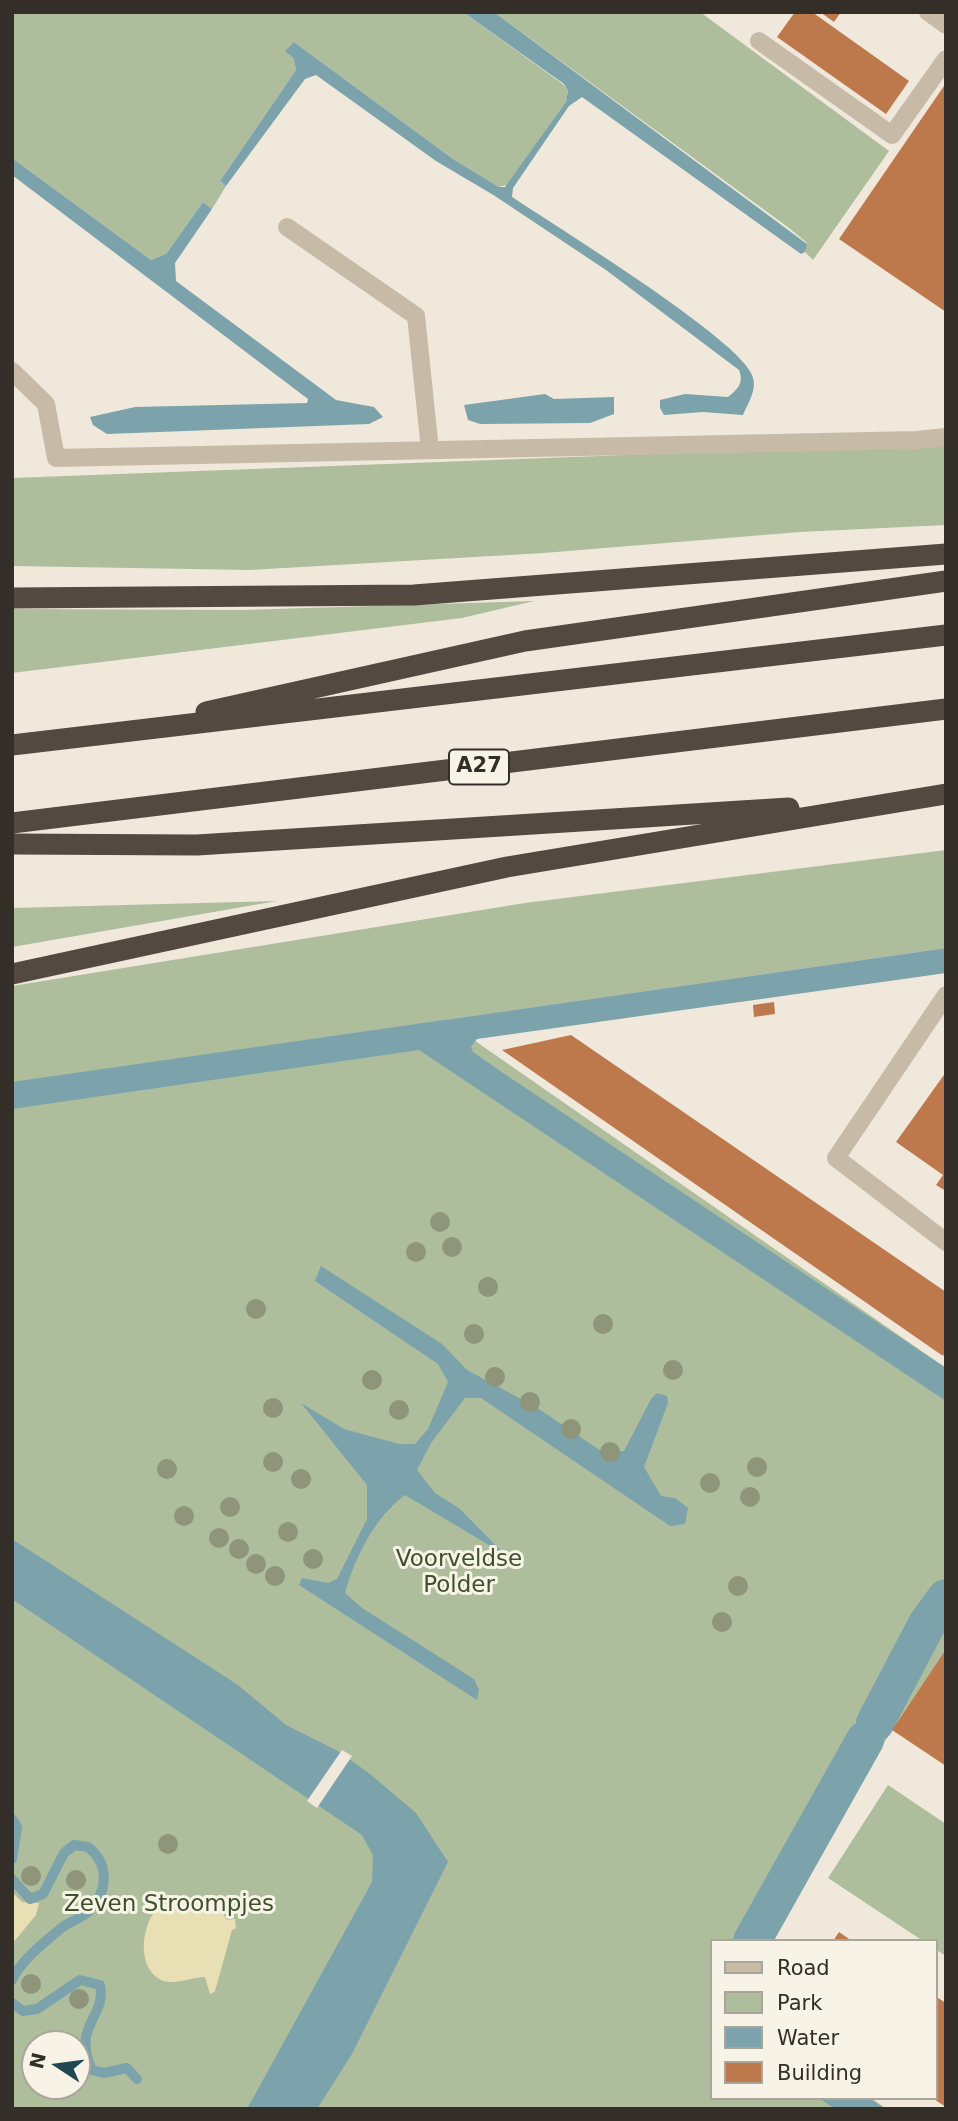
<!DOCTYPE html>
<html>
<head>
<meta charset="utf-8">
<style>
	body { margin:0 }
	#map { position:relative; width:958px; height:2121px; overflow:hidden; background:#f0e9db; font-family:"DejaVu Sans",sans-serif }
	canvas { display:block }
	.frame { position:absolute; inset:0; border:14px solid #342e28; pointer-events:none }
	.legend { position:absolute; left:710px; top:1939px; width:228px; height:161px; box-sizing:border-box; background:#f8f3e7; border:2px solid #aaa49b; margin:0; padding:9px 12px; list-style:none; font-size:21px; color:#342e28 }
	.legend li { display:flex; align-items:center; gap:14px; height:35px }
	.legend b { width:35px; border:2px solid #aaa49b }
	.north { position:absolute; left:21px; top:2030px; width:70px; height:70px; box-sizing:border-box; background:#f8f3e7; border:2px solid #aaa49b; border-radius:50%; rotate:283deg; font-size:19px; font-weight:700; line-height:28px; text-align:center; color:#342e28 }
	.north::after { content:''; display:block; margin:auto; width:24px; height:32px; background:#214852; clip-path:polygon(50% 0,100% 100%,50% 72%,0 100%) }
</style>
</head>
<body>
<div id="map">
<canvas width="958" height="2121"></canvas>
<div class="frame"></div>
<ul class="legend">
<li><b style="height:9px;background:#c7bba8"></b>Road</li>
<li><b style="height:19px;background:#aebe9d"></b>Park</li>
<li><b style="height:19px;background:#7ca2ab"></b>Water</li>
<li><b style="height:19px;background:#bd784c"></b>Building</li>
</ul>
<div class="north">N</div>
</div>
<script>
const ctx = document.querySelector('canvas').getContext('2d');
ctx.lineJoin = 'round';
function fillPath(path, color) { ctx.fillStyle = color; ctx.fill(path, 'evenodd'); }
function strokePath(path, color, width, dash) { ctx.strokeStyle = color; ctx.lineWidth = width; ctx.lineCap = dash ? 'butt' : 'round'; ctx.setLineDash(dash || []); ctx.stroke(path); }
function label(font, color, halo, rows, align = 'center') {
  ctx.font = font + ' "DejaVu Sans",sans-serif'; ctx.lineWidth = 6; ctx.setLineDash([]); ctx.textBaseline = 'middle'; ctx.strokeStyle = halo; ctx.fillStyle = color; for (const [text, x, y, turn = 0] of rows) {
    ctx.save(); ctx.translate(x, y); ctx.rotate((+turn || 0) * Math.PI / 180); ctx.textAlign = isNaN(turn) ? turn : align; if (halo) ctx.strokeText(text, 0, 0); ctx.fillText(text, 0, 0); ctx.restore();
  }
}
const green = new Path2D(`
	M12,12H463L564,85L568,91L566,102L510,184L499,187L453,159L294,42L296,70L220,181L226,186L212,209L203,202L166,254L151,260L12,158Z
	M494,12H700L889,151L813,260L805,252L807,243L789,228Z
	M946,443V525L800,532L544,553L250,570L12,566V478Z
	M534,601L462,618L12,673V609L242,610Z
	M946,850V948L445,1020L946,1368V1649L892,1730L764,1941H711V2098H871L887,2109H12V986L525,903ZM35,2044H77V2086H35Z
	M277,901L12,947V908Z
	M888,1785L946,1824V1956L935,1949V1941H923L828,1878Z`);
const sand = new Path2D(`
	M12,1892L22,1902L39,1903L36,1915L12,1944Z
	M187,1898C204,1901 219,1904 227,1920L235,1919L236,1928L232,1930L215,1991L210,1994L205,1977C192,1977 174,1986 161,1980C138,1968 141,1933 153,1914C160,1903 175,1901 187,1898Z`);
const water = new Path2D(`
	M463,12H494L807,244L805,252L801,254L582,97L569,106L513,188L512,197C554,225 739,339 752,375C758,389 748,403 743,415L703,412L664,415L660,408V400L685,394L728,397C738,389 744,383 739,370L606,270L495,196L436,161L316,75L305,79L226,186L220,181L296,70L294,58L285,51L294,42L453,159L499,187H505L566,102L568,91L564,84Z
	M12,158L151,260L166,254L203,202L212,209L175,263L176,281L336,400L374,407L383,417L369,424L107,434L93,425L90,417L135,407L307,403L308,399L12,175Z
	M545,394L554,399L614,397V414L590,423L480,424L468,420L464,405Z
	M946,948V973L477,1039L471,1047L473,1052L503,1073L946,1368V1401L419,1050L12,1109V1082Z
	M321,1266L442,1344L467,1370L536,1407L604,1453L624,1451L651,1399L657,1393L667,1396L668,1403L644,1467L661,1496L675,1498L688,1508L685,1524L670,1526L481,1398H465L431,1443L417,1470L435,1493L460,1509L504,1554L405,1495C375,1517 355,1557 345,1593L362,1608L474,1679L479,1690L477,1700L299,1585L302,1578L328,1583L337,1579L367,1519V1485L301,1403L344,1429L399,1444H415L428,1429L448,1382L438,1364L315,1281Z
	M12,1539L238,1685L286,1725L338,1751L370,1774L416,1813L448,1862L352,2054L317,2109H247L372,1882L373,1855L362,1835L12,1599Z
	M819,2098H869L885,2109H835Z`);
const pier = new Path2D(`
	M342,1750L352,1756L317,1808L307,1801Z`);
const stream = new Path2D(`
	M12,1819L17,1827L12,1859
	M12,1879L30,1899L43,1894L64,1853L74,1845L88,1847C110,1864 108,1893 88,1912C80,1919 68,1922 60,1929C44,1943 21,1960 12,1980
	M12,2003L23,2011L37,2009L80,1980L100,1985C107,2017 71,2026 92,2070L104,2073L127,2068L137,2079`);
const canal = new Path2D(`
	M875,1723L927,1624L946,1598
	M752,1941L865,1740`);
const building = new Path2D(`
	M795,12H812L909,81L886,114L777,37Z
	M820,12H841L834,22Z
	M946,83V312L839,239Z
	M774,1002L775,1014L754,1017L753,1005Z
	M571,1035L946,1292V1351L943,1356L502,1050Z
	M946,1072V1191L936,1185L943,1175L896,1142Z
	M946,1649V1766L892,1730Z
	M839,1932L852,1941H833Z
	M935,1996L946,2003V2107L932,2098H935Z`);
const minor = new Path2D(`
	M928,12L946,25
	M759,41L892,135L946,59
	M287,227L416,316L430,450
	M12,371L46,404L56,458L917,440L946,437
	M946,995L836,1158L946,1242`);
const highway = new Path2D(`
	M12,598L414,595L946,554
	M206,712L525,641L946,581
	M12,745L946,635
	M12,823L946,709
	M12,844L197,845L789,808
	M12,974L507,867L946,794`);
const trees = [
	[440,1222],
	[452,1247],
	[416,1252],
	[488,1287],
	[256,1309],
	[603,1324],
	[474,1334],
	[673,1370],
	[495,1377],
	[372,1380],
	[530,1402],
	[273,1408],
	[399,1410],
	[571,1429],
	[610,1452],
	[273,1462],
	[757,1467],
	[167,1469],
	[301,1479],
	[710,1483],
	[750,1497],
	[230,1507],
	[184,1516],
	[288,1532],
	[219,1538],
	[239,1549],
	[313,1559],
	[256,1564],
	[275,1576],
	[738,1586],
	[722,1622],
	[168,1844],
	[31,1876],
	[76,1880],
	[31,1984],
	[79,1999]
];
const shields = [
	[479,767,60]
];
const shieldNames = [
	["A27",479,767]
];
const parkNames = [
	["Voorveldse",459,1560],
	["Polder",459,1586],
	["Zeven Stroompjes",169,1905]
];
fillPath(green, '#aebe9d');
fillPath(sand, '#e9dfb4');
fillPath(water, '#7ca2ab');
fillPath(pier, '#f0e9db');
strokePath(stream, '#7ca2ab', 10);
strokePath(canal, '#7ca2ab', 38);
fillPath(building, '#bd784c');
strokePath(minor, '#c7bba8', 18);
strokePath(highway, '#544940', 21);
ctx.fillStyle = '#8e957b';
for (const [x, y] of trees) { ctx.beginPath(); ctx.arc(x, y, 10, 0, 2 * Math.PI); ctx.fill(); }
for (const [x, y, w] of shields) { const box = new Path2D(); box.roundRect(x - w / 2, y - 17.5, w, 35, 5); ctx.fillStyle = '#f8f3e7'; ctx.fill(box); strokePath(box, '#342e28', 2); }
label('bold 21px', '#342e28', null, shieldNames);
label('23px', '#3e512d', '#f8f3e7', parkNames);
</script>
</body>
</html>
